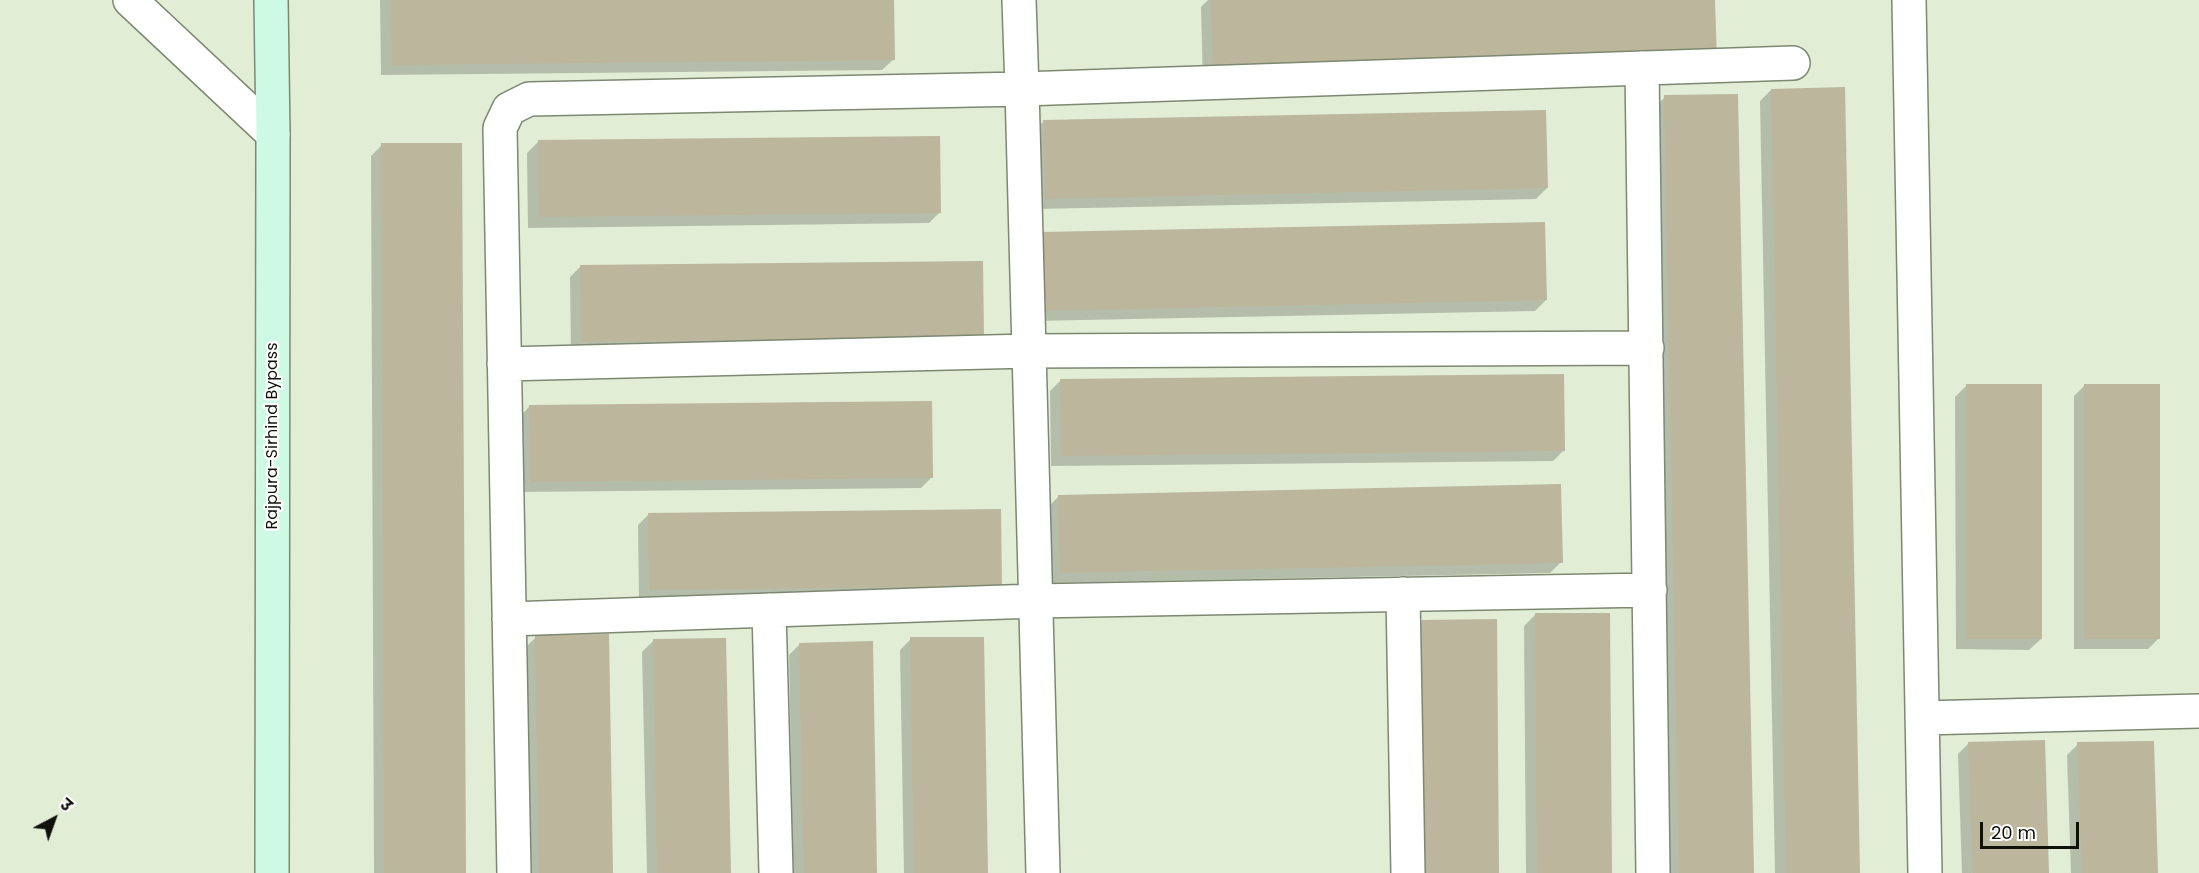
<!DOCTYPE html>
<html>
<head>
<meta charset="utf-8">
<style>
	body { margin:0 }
	#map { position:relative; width:2199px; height:873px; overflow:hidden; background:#e1edd4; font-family:Poppins,"Noto Sans Devanagari",sans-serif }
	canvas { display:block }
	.north { position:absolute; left:24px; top:789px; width:60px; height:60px; -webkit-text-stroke:4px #fff; paint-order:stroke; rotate:41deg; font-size:16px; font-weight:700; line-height:24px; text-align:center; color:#0e1209 }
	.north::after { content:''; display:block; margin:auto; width:21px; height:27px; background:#0e1209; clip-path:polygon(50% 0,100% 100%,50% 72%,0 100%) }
	.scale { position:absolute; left:1980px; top:822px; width:99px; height:27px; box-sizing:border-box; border:3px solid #0e1209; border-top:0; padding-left:8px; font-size:18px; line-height:21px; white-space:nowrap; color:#0e1209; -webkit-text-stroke:4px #fff; paint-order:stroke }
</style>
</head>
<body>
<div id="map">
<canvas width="2199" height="873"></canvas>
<div class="north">उ</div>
<div class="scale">20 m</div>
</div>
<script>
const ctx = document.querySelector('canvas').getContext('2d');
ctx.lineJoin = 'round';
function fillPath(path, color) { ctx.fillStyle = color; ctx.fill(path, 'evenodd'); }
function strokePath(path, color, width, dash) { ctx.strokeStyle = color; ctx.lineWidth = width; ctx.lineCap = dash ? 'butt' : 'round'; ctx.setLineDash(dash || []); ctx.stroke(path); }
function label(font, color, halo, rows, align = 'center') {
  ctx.font = font + ' Poppins,sans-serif'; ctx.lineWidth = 4.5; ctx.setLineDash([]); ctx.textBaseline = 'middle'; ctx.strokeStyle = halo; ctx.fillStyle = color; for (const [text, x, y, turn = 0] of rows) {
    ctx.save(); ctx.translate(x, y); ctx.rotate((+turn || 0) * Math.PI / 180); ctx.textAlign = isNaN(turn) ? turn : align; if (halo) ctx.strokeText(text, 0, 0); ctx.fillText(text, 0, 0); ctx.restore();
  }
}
const shadow = new Path2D(`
	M380,0H893L894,59L882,70L381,75Z
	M1208,0H1713L1203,83L1201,7Z
	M1771,90L1859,873H1775L1760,101Z
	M1665,97L1752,873H1669L1654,108Z
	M1043,122L1547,188L1536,199L1035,209L1032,133Z
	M538,142L940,212L929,223L528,228L527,153Z
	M382,145L464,873H374L371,156Z
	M1032,245L1546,300L1535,311L1033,321Z
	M581,266L982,337L571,352L570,277Z
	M1061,380L1564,450L1553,461L1051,466L1050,391Z
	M2085,385L2159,638L2148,649H2074V396Z
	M1966,386L2041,639L2029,650L1956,649L1955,397Z
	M529,407L932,477L921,488L520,492L518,418Z
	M1059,496L1561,562L1550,573L1050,583L1048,507Z
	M999,511L989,596L639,600L638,525L649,514Z
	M1535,615L1611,873H1526L1524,626Z
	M1423,621L1498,873H1414L1412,632Z
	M536,637L611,873H528L525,648Z
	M911,639L987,873H904L900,650Z
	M653,641L729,873H647L642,652Z
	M800,644L876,873H793L789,655Z
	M1969,743L2047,873H1962L1958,754Z
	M2078,744L2156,873H2071L2067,755Z`);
const building = new Path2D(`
	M391,0H894L895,60L392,65Z
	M1211,0H1715L1717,62L1213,72Z
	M1845,87L1860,873H1786L1771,89Z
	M1738,94L1754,873H1679L1664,95Z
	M1546,110L1548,188L1045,199L1043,120Z
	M940,136L941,213L539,217L538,140Z
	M381,143H462L466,873H384Z
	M1545,222L1547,300L1044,311L1042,232Z
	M983,261L984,338L581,342L580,265Z
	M1564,374L1565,451L1061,456L1060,379Z
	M1966,384H2042V639H1966Z
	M2084,384H2160V639H2084Z
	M932,401L933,478L530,482L529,405Z
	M1561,484L1563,563L1060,573L1058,495Z
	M1001,509L1002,586L649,590L648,513Z
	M1535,613H1610L1612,873H1537Z
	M1497,619L1499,873H1424L1422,620Z
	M609,634L613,873H539L535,635Z
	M910,637H984L988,873H914Z
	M726,638L731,873H657L653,639Z
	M873,641L877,873H804L799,643Z
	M2045,740L2049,873H1973L1968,742Z
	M2154,741L2158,873H2082L2077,742Z`);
const minor = new Path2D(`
	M130,0L273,134
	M1909,0L1925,873
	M1642,68L1653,873
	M504,364L1029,351L1647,348
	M1403,594L1408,873
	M769,610L776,873
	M509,619L1035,601L1650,590
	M1922,718L2199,711
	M514,873L500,128L509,109L529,99L1022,89L1019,0
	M1043,873L1022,89L1793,63`);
const secondary = new Path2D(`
	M271,0L273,134L272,873`);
const streetNames = [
	["Rajpura-Sirhind Bypass",273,436,-90]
];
fillPath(shadow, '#0003');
fillPath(building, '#bbb69c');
strokePath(minor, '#7d8871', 36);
strokePath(secondary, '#7d8871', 36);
strokePath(minor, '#fff', 33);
strokePath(secondary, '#cefae5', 33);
label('16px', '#0e1209', '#fff', streetNames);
</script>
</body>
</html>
